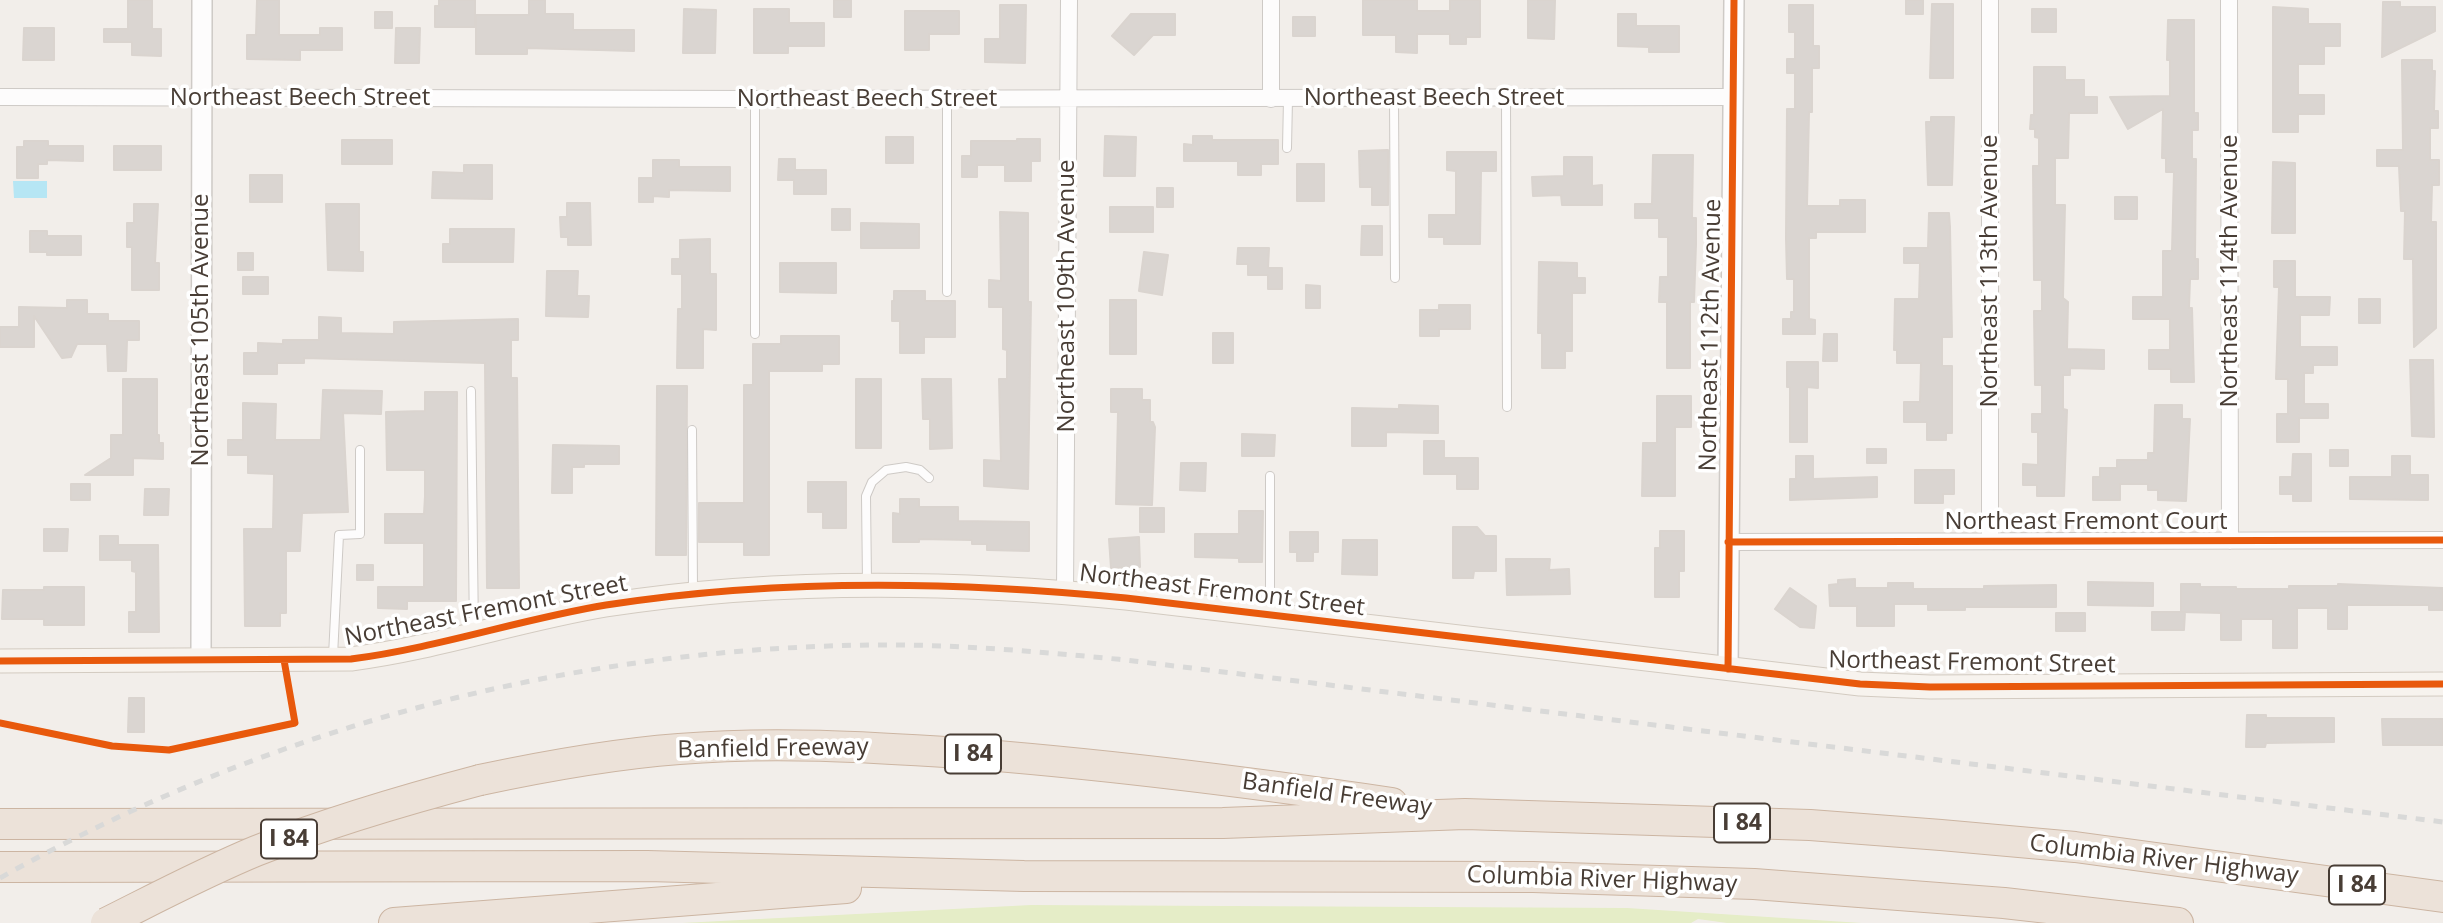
<!DOCTYPE html>
<html>
<head>
<meta charset="utf-8">
<style>
	body { margin:0 }
	canvas { display:block; background:#f2eeea }
</style>
</head>
<body>
<canvas width="2443" height="923"></canvas>
<script>
const ctx = document.querySelector('canvas').getContext('2d');
ctx.lineJoin = 'round';
function fillPath(path, color) { ctx.fillStyle = color; ctx.fill(path, 'evenodd'); }
function strokePath(path, color, width, dash) { ctx.strokeStyle = color; ctx.lineWidth = width; ctx.lineCap = dash ? 'butt' : 'round'; ctx.setLineDash(dash || []); ctx.stroke(path); }
function label(font, color, halo, rows, align = 'center') {
  ctx.font = font + ' "Open Sans",sans-serif'; ctx.lineWidth = 7; ctx.setLineDash([]); ctx.textBaseline = 'middle'; ctx.strokeStyle = halo; ctx.fillStyle = color; for (const [text, x, y, turn = 0] of rows) {
    ctx.save(); ctx.translate(x, y); ctx.rotate((+turn || 0) * Math.PI / 180); ctx.textAlign = isNaN(turn) ? turn : align; if (halo) ctx.strokeText(text, 0, 0); ctx.fillText(text, 0, 0); ctx.restore();
  }
}
const green = new Path2D(`
	M1031,905L1627,908L1862,923H1727L1698,919L1691,923H682Z`);
const water = new Path2D(`
	M47,181V198H14L13,181Z`);
const building = new Path2D(`
	M128,0H152V29H161V56L132,55V42H104V29H128Z
	M257,0H279V35H320V28H342V50H300V60L247,59V35H256Z
	M439,0H475V27H435V6H439Z
	M529,0H545V14H573V30H634V51L527,48V54H476V15H529Z
	M834,0H851V17H834Z
	M1363,0H1417V11H1450V0H1480V37H1466V44H1450V34H1417V53L1396,52V35H1363Z
	M1528,0H1555L1554,39L1528,38Z
	M1906,0H1923V14H1906Z
	M2383,2H2400V7H2435V31L2382,57Z
	M1932,4H1953V78H1930Z
	M1000,5H1026L1025,63L985,62V39H1000Z
	M1789,5H1813V46H1819V68H1812V112H1809L1807,206H1840V200H1865V232H1816V238H1809V319L1815,320V334H1783V319H1791V312H1794V279H1787L1786,238L1787,109H1795V73H1787V59H1795V32H1789Z
	M2273,7L2308,9V24H2340V46H2324V64H2298V95H2324V114H2298V132H2273Z
	M684,9L716,10L715,53H683Z
	M754,9H789V23H824V46H788V53H754Z
	M2032,9H2056V32H2032Z
	M905,11H959V34H929V50H905Z
	M375,12H392V28H375Z
	M1131,14H1175V35H1153L1134,55L1112,36Z
	M1618,14H1636V26H1679V52H1649V47L1618,46Z
	M1293,17H1315V36H1293Z
	M2168,20H2194V113H2198V130H2192V159H2196L2195,259H2198V279H2190L2189,308H2192L2194,382H2171V369H2149V350H2170V319H2133V297H2163V251H2172L2174,172H2166V158H2162L2163,109L2128,129L2110,97L2170,96V60H2167Z
	M24,28H54V60H23Z
	M396,28H420L419,63H395Z
	M2402,60H2432V71H2435L2434,111H2438V128H2430V160H2439V185H2432L2431,222H2436V328L2414,347L2413,259H2404L2405,211H2401L2399,166H2377V150H2403Z
	M2034,67H2065V80H2084V97H2097V113H2069L2068,158H2055V205H2065L2063,298L2068,302L2067,349L2104,350V369L2070,368V375H2063V409L2067,410L2064,496H2037V485H2023V464L2038,465V432H2032V414H2042V385H2035L2034,311H2042V280H2034L2033,166H2039V138L2035,137V129H2030L2031,115H2034Z
	M1931,117H1954L1952,185H1928L1926,122H1931Z
	M1105,136L1136,137L1135,176H1104Z
	M1193,136H1212V140H1278V164H1261V175H1238V161H1184V144L1193,145Z
	M886,137H913V163H886Z
	M1017,139H1040V161H1031V181H1005V165H977V177H962V156H971V141H1017Z
	M342,140H392V164H342Z
	M24,141H48V146H83V161L47,160V164H38V178H17V147H24Z
	M114,146H161V170H114Z
	M1388,150V205H1372V187H1360L1359,151Z
	M1447,152H1496V171H1481L1480,244H1444V237H1429V215H1456V171L1447,170Z
	M1653,155H1693L1692,218H1696V244L1694,302H1690V368H1667V302H1659L1660,277H1668V237H1659V218H1635V204H1652Z
	M1564,157H1592V186L1602,185V205H1562L1561,195L1533,196L1532,177L1564,176Z
	M779,159H795V170H826V194H794V180H778Z
	M653,160H679V167H730V191L669,190V197L653,196V202H639V178H653Z
	M2273,162L2295,163V233H2272Z
	M1297,164H1324V201H1297Z
	M464,165H492V199L432,198L433,172L464,173Z
	M250,175H282V202H250Z
	M1157,188H1173V207H1157Z
	M2115,197H2137V219H2115Z
	M567,203H590L591,245H568V237H561L560,217H567Z
	M134,204H158L155,263H159V290H132V247H127V223H134Z
	M326,204H359V252H363V271L328,270Z
	M1110,207H1153V232H1110Z
	M832,209H850V230H832Z
	M1000,212L1028,213V302H1031L1028,489L984,486V460L1001,461L999,379H1007V350L1003,349V307H989V280L1001,281Z
	M1929,213H1949L1950,227L1952,337H1942V366H1952V433H1946V440H1927V422H1904V402H1920L1921,363H1897V350H1894L1895,299H1919L1920,263H1904V248H1928Z
	M861,223L919,224V248H861Z
	M1362,226H1382V255H1361Z
	M450,229H514L513,262H443V244H450Z
	M30,231H47V236H81V255H47V252H30Z
	M710,239V274H716V330L703,329V368H677L678,309H682V274H672V259H680V240Z
	M1238,248H1269L1268,268H1282V289H1268V275H1248V264H1237Z
	M1144,252L1168,255L1162,295L1139,291Z
	M238,253H253V270H238Z
	M2274,261H2295V297H2330L2329,315H2300V347H2337V365H2313V373H2304V404H2328V418H2299V442H2277V414H2288V379H2276L2279,287H2274Z
	M1539,262L1577,263V278H1585V293H1572V351H1565V368H1542V333H1538Z
	M780,263H836V293L780,292Z
	M547,271H578L577,296H589L588,317L546,316Z
	M243,277H268V294H243Z
	M1306,285L1320,286V308H1306Z
	M894,291H925V301H955V337H924V353H900V321H892V301H894Z
	M2359,299H2380V323H2359Z
	M67,300H87V314H108V321H139V340H127L126,371H108L107,344H77L71,357L62,358L34,316V347H0V327H19V307L67,308Z
	M1110,300H1136V354H1110Z
	M1439,305H1470V329H1439V336H1420V310H1439Z
	M319,317L341,318V333L394,334V322L518,319V340H511V378H517L519,588H487L485,363L304,358V363H277V374H244V353H258V343L283,344V340H319Z
	M1213,333H1233V363H1213Z
	M1824,334H1837V361H1823Z
	M781,336H839V364H822V371H769V555H744V542H699V503H744V385H753V344H781Z
	M2410,360H2433L2434,437L2412,436Z
	M1787,362H1818V388L1807,387V442H1790V387H1787Z
	M123,379H157V435H159V443H163V459L133,458V475H85L111,458V435H123Z
	M856,379H881V448H856Z
	M922,379H951L952,448L930,449V419H923Z
	M657,386H687L686,555H656Z
	M1111,389H1142V400H1150V422H1153L1155,427L1152,505L1116,504L1118,412H1111Z
	M323,390L382,391L381,414L343,413L348,512L302,513L300,551H286V613H280V626H245L244,529H273L274,474L248,473V455H228V440H243V403L276,404L275,440H321Z
	M425,392H457L456,601H407V609L378,608V587H424V543H385V514H424L425,496V470H387L386,412L425,411Z
	M1657,396H1691V427H1675V496H1642L1643,443H1657Z
	M1399,405L1438,406V433L1386,432V446H1352V408L1399,409Z
	M2155,405H2182V419H2190L2186,501L2158,500V490H2148V484H2120V500H2093V477H2100V468H2117V460H2148V453H2154Z
	M1242,434L1275,435L1274,456H1242Z
	M1424,441H1444V458H1478V489H1457V474H1424Z
	M553,445L619,446V464H584V467H572V493H552Z
	M1867,449H1886V463H1867Z
	M2330,450H2348V466H2330Z
	M2293,454H2311V501H2293V494H2280V477H2292Z
	M1796,456H1813V479L1877,477V497L1790,500V479H1796Z
	M2392,456H2410V475H2428V500L2350,499V477H2392Z
	M1181,463H1206L1205,491L1180,490Z
	M1915,470H1954V494H1943V503H1915Z
	M808,482H846V528H823V512H808Z
	M71,484H90V500H71Z
	M145,489H169L168,515H144Z
	M900,499H919V507H958V521L1029,522V551L987,550V544H972V540L919,539V542H893V513L900,514Z
	M1140,508H1164V532H1140Z
	M1239,511H1263L1262,562H1239V558L1195,557V534H1239Z
	M1453,527H1477L1485,536H1496V571H1474L1473,578H1453Z
	M44,529H68L67,551H44Z
	M1660,531H1684V571H1679V597H1655V548H1660Z
	M1290,532H1318V552H1313V561H1297V552H1290Z
	M100,536H118V545H158L159,632H129V612H136V572L132,571V560H100Z
	M1139,537L1140,567L1111,568L1109,539Z
	M1343,540H1377V575L1342,574Z
	M1506,559H1550L1549,570L1569,569L1570,594L1507,595Z
	M357,565H373V580H357Z
	M1855,579V588H1888V583H1913V589H1984V586L2056,585V607H1965V610H1928V604H1894V626H1857V606H1830L1829,585L1838,584V580Z
	M2088,582L2153,583V606L2088,605Z
	M2181,584H2200V587H2236V589H2289V586H2338V584L2443,588V610H2429V605H2347V629H2328V608H2297V648H2273V619H2241V640H2221V613L2181,612Z
	M44,587H84V625H44V619H2L3,590H44Z
	M1790,588L1816,606L1814,628L1800,627L1775,609Z
	M2152,612H2185L2184,630H2152Z
	M2056,613H2085V631H2056Z
	M129,698H144V732H128Z
	M2247,715H2266V718H2334V742L2266,743L2265,747H2246Z
	M2382,719H2443V745H2383Z`);
const service = new Path2D(`
	M1394,98L1395,278
	M1506,98L1507,407
	M755,99V334
	M1287,148L1288,99
	M947,292V99
	M471,391L474,633
	M692,430L693,591
	M1270,476V613
	M867,582L866,496L872,482L886,470L906,467L920,470L929,478
	M333,656L339,535L360,534V450`);
const minor = new Path2D(`
	M1271,0V99
	M2229,0L2230,541
	M0,97L755,99L1733,97
	M1990,541V0
	M1728,542L2443,540
	M1065,592L1069,0`);
const tertiary = new Path2D(`
	M201,660L202,0
	M1728,669L1734,0`);
const secondary = new Path2D(`
	M0,661L351,659C437,648 521,619 606,605C778,578 954,581 1126,598L1860,684L1930,687L2443,684`);
const motorway = new Path2D(`
	M480,780C546,766 612,754 679,749C773,741 867,747 960,753C1105,764 1248,782 1392,803
	M0,824L1223,823L1465,814L1810,825L1941,835L2075,847L2443,897
	M0,867L647,866L1024,876L1533,877L1754,884L2004,903L2178,923
	M394,923L846,888`);
const rail = new Path2D(`
	M0,878C267,728 568,648 874,645C958,644 1042,652 1126,660L2443,822`);
const motorwayBridge = new Path2D(`
	M106,923C156,898 205,872 256,851C329,822 404,800 480,780`);
const cycleway = new Path2D(`
	M1728,542L2443,540
	M0,661L351,659C437,648 521,619 606,605C778,578 954,581 1126,598L1860,684L1930,687L2443,684
	M1728,669L1734,0
	M0,723L112,746L169,750L295,723L284,660`);
const shields = [
	[973,754,56],
	[1742,823,56],
	[289,839,56],
	[2357,885,56]
];
const shieldNames = [
	["I 84",973,754],
	["I 84",1742,823],
	["I 84",289,839],
	["I 84",2357,885]
];
const streetNames = [
	["Northeast Beech Street",300,98],
	["Northeast Beech Street",1434,98],
	["Northeast Beech Street",867,99],
	["Northeast 113th Avenue",1990,271,-90],
	["Northeast 114th Avenue",2230,271,-90],
	["Northeast 109th Avenue",1067,296,-90],
	["Northeast 105th Avenue",201,330,-90],
	["Northeast 112th Avenue",1711,335,-89],
	["Northeast Fremont Court",2086,522],
	["Northeast Fremont Street",1222,591,7],
	["Northeast Fremont Street",486,611,-11],
	["Northeast Fremont Street",1972,663,1],
	["Banfield Freeway",773,749,-1],
	["Banfield Freeway",1337,795,8],
	["Columbia River Highway",2164,860,7],
	["Columbia River Highway",1602,880,2]
];
fillPath(green, '#e5edc7');
fillPath(water, '#b6e6f4');
fillPath(building, '#dad5d1');
strokePath(building, '#dad4cf', 2);
strokePath(service, '#cecac6', 10);
strokePath(minor, '#cecac6', 18);
strokePath(tertiary, '#cecac6', 22);
strokePath(secondary, '#d3cbc1', 25);
strokePath(motorway, '#ccb5a2', 32);
strokePath(service, '#fdfcfc', 8);
strokePath(minor, '#fdfcfc', 16);
strokePath(tertiary, '#fdfcfc', 19);
strokePath(secondary, '#f7f3ee', 23);
strokePath(motorway, '#ece2d9', 30);
strokePath(rail, '#d9d9d8', 5, [9, 9]);
strokePath(motorwayBridge, '#ccb5a2', 32, []);
strokePath(motorwayBridge, '#ece2d9', 30);
strokePath(cycleway, '#e8590c', 7);
for (const [x, y, w] of shields) { const box = new Path2D(); box.roundRect(x - w / 2, y - 19.5, w, 39, 5); ctx.fillStyle = '#fff'; ctx.fill(box); strokePath(box, '#483d35', 2); }
label('bold 23px', '#483d35', null, shieldNames);
label('24px', '#483d35', '#fff', streetNames);
</script>
</body>
</html>
